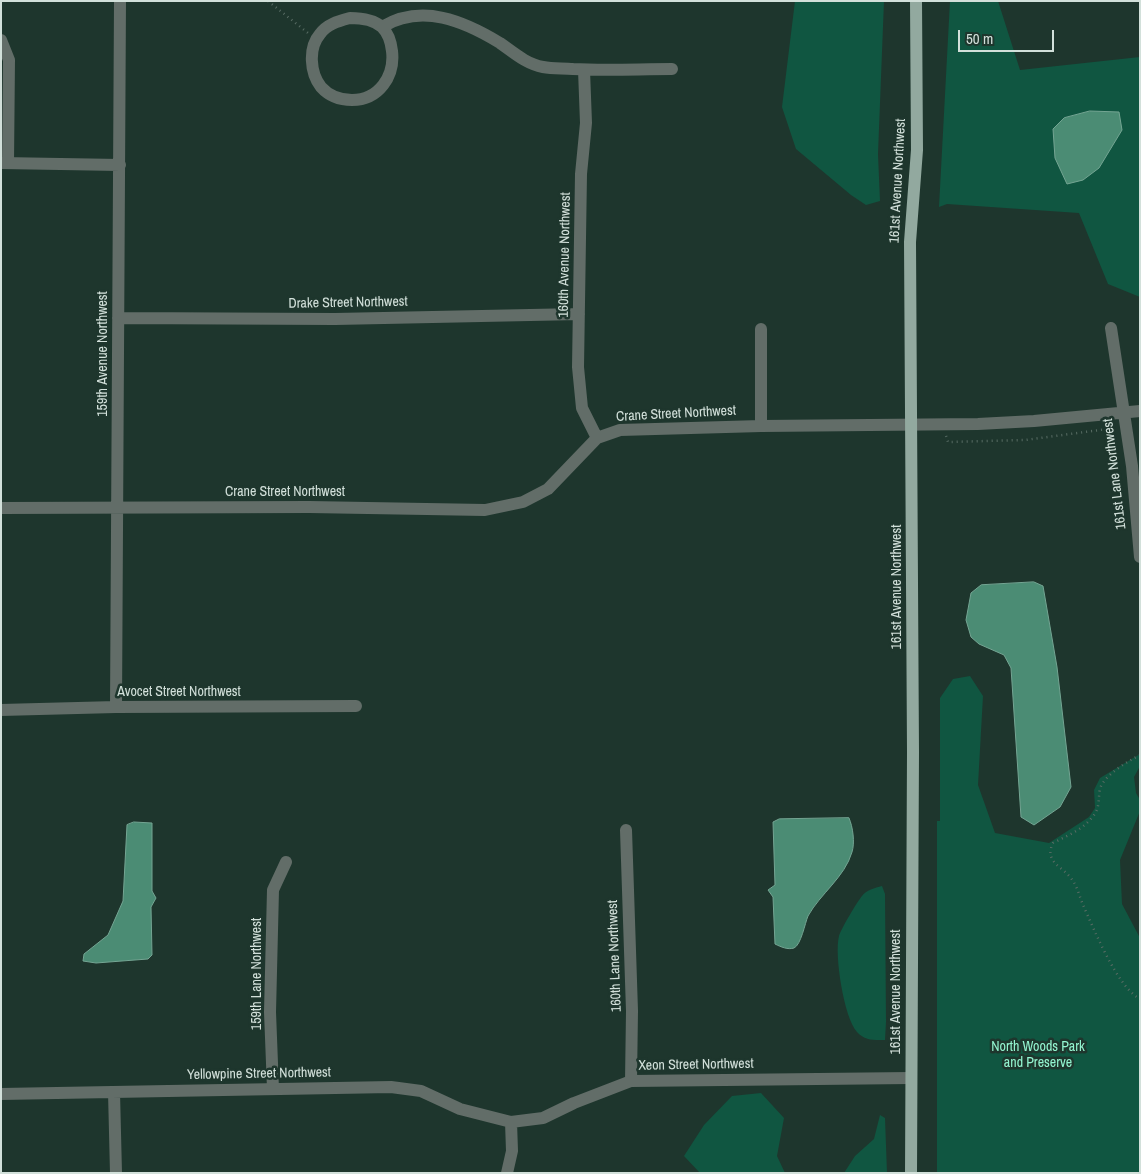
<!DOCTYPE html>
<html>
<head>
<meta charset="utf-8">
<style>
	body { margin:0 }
	#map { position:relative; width:1141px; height:1174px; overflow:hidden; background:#1e362d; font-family:"Archivo Narrow",sans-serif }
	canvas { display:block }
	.frame { position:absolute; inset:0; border:2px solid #d2e0da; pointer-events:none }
	.scale { position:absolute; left:958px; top:30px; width:96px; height:22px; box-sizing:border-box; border:2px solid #d2e0da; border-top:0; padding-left:6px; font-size:15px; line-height:18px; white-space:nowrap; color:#d2e0da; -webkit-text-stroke:4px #1e362d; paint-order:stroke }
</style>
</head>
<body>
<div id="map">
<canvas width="1141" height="1174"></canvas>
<div class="frame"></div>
<div class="scale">50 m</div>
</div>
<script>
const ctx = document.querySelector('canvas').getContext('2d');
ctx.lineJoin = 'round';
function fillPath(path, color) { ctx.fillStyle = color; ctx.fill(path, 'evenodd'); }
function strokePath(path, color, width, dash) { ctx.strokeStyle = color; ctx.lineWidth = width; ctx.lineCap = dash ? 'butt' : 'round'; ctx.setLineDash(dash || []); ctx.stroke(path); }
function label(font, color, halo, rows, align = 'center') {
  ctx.font = font + ' "Archivo Narrow",sans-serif'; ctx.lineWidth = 5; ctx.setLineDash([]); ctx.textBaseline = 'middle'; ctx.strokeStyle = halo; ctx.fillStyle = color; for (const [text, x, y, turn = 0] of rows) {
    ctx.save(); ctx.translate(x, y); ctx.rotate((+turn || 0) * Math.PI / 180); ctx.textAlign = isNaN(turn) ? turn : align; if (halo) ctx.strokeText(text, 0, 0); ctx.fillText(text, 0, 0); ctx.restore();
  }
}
const green = new Path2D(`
	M795,1H884L878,154L880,201L866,205L851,195L796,149L782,107Z
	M950,1H998L1020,70L1140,57V297L1108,284L1079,213L947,204L939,207Z
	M970,676L983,696L978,785L995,833L1049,843L1089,817L1095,808L1094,790L1100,778L1140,754V766L1134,777L1136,793L1140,800V811L1120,860L1122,904L1140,938V1173H937V821H940V698L953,679Z
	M882,886L885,894L886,1022L885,1040C874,1040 865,1041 857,1032C844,1018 834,954 839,936C841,929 857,902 862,896C866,890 875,888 882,886Z
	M761,1093L784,1118L777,1156L785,1173H700L684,1156L704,1125L732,1096Z
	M880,1115L885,1118L887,1173H844L855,1156L874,1139Z`);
const water = new Path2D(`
	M1090,111L1119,112L1122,130L1099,168L1083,180L1067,184L1055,158L1053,129L1064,118Z
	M1034,582L1043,586L1057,667L1071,787L1060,807L1034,825L1021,817L1011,668L1004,655L979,644L971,637L966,620L971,593L981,585Z
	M849,818C853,827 855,843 852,852C845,877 820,894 808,916C805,923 801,945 794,948C788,950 781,947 775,944L773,897L768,890L775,885L773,822L779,819Z
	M134,822L152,823V891L156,898L151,907L152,955L148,959L96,963L83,961L84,954L108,935L123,901L127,825Z`);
const path = new Path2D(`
	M268,1L308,33
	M946,436L948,442L1025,440L1115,428
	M1140,755C1128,761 1103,776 1100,789C1098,799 1100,807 1094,815C1084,829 1069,835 1053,843C1044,861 1061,866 1070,877C1077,885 1079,895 1083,905C1094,929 1117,987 1140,999`);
const minor = new Path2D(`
	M350,18C361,18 373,19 382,27C388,33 391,42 392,51C395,76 379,100 352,100C341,100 329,96 321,87C310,73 308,48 320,34C327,24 339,21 350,18Z
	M382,27C422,3 464,21 500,43C513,52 526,64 543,67C553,69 563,68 573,69C606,71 639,69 672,69
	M1,40L9,60L8,163
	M584,70L586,123L581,174L578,367L582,408L597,438
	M1,163L120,165
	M118,318L335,319L579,314
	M1111,328L1132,466L1140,557
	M761,426V329
	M1,508L309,507L485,510L523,502L548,489L597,438L620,430L761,426L978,424L1034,421L1140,411
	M116,707L120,1
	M1,710L116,707L356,706
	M626,830L632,1011L631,1081
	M273,1089L270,1012L273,890L286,862
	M114,1092L116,1173
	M1,1094L391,1087L421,1091L460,1109L511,1122
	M507,1173L512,1151L511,1122L543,1118L574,1103L631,1081L911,1078`);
const major = new Path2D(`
	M911,1173L913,752L910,242L917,150L916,1`);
const streetNames = [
	["161st Avenue Northwest",898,181,-87],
	["160th Avenue Northwest",565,255,-89],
	["Drake Street Northwest",348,303,-1],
	["159th Avenue Northwest",103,354,-90],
	["Crane Street Northwest",676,414,-3],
	["161st Lane Northwest",1115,474,-97],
	["Crane Street Northwest",285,492],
	["161st Avenue Northwest",897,587,-90],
	["Avocet Street Northwest",179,692],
	["160th Lane Northwest",615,956,-92],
	["159th Lane Northwest",257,974,-90],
	["161st Avenue Northwest",896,992,-90],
	["Xeon Street Northwest",696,1065,-1],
	["Yellowpine Street Northwest",259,1074,-1]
];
const parkNames = [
	["North Woods Park",1038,1047],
	["and Preserve",1038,1063]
];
fillPath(green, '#105641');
fillPath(water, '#4b8c74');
strokePath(water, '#74a593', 1);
strokePath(path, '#586c64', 2.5, [1, 4]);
strokePath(minor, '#626d68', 12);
strokePath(major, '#92a99f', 12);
label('14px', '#d2e0da', '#1e362d', streetNames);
label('14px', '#93f5d0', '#1e362d', parkNames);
</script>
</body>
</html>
